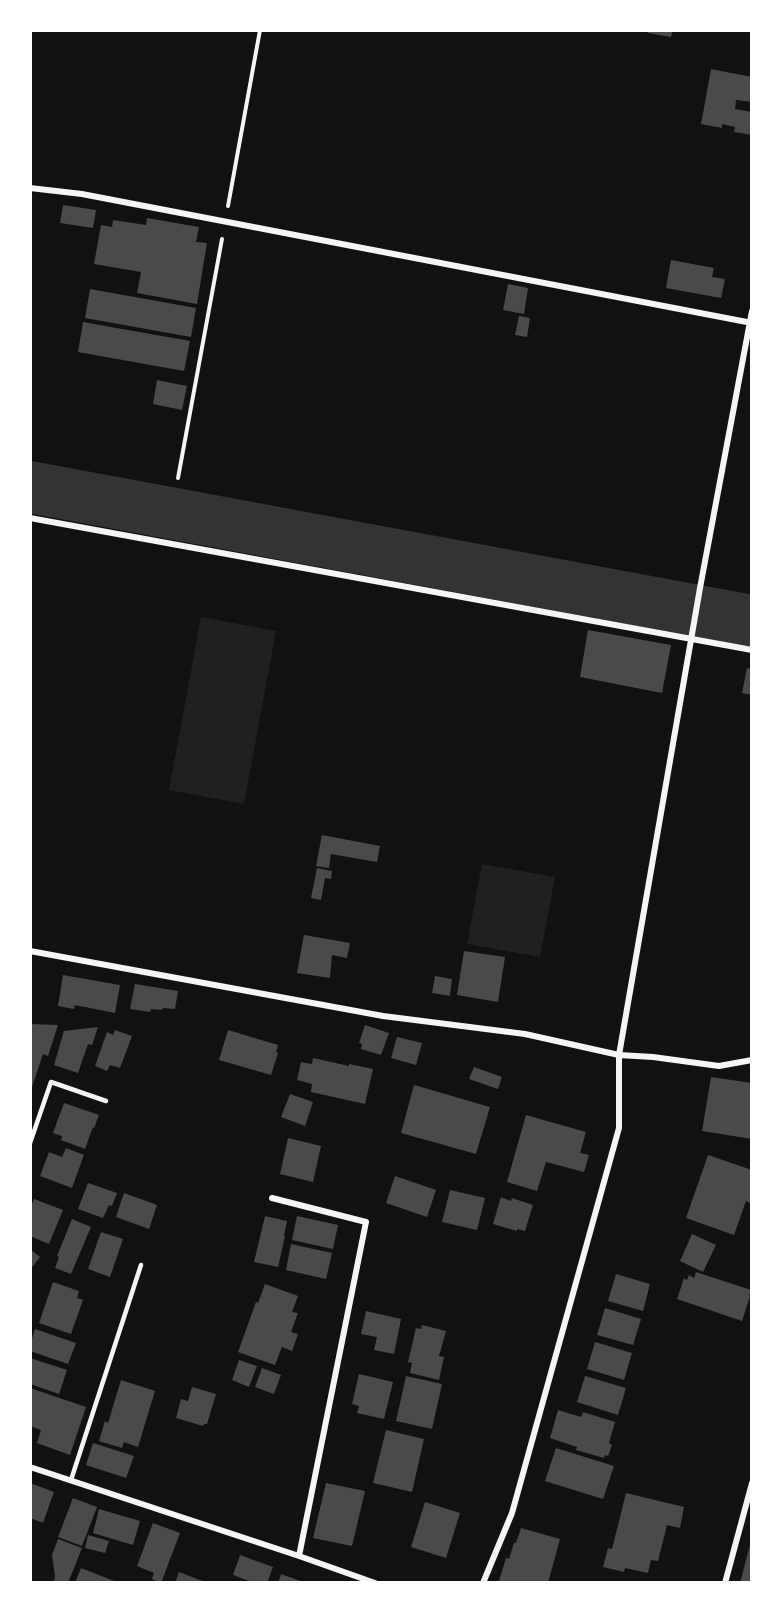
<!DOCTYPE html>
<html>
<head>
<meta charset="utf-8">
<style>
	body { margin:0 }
	#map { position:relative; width:782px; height:1613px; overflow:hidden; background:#111; font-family:"Playfair Display",serif }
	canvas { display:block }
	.frame { position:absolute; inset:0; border:32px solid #fff; pointer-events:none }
</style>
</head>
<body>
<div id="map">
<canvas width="782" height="1613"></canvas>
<div class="frame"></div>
</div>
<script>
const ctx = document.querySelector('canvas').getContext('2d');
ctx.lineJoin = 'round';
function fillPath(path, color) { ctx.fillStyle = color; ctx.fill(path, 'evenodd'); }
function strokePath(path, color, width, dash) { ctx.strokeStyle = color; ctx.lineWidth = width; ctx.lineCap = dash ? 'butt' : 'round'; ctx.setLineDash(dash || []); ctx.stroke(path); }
const green = new Path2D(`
	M201,617L276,631L244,804L169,790Z
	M482,864L555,877L540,957L467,944Z`);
const river = new Path2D(`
	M30,487L752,621`);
const building = new Path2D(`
	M648,30H673L671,37L648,33Z
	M711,69L752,77V102L736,100L735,109L752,112V135L734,132L735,127L722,124V128L701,124Z
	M63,205L96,210L93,228L60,223Z
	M147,218L199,227L196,242L207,243L197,304L137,293L141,272L94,264L101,225L112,227L113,220L146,225Z
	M671,260L714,268L712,277L725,279L721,298L666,288Z
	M508,284L528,288L524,314L503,310Z
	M90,289L196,308L191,337L85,318Z
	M519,316L530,318L527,337L515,335Z
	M83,322L190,341L184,371L78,352Z
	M157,380L187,386L182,410L153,404Z
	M588,630L671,645L662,693L580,677Z
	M747,668L752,669V695L742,693Z
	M322,835L380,846L377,862L331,854L329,868L316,866Z
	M317,868L332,871L331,879L325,878L321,900L311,898Z
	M304,935L350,943L347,958L332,955L330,978L297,973Z
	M464,951L505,957L498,1002L457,995Z
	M63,975L120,985L115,1013L75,1005L74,1009L58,1006Z
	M435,976L452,979L450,996L432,993Z
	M135,984L178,991L175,1009L163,1008L162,1010L151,1009L150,1012L130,1009Z
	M30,1024L58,1025L48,1056L43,1054L30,1093Z
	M365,1025L389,1033L381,1055L361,1049L362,1044L359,1043Z
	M98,1027L92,1045L88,1044L78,1073L54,1065L64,1031Z
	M115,1030L132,1036L120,1068L110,1065L107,1071L95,1066L107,1032L113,1035Z
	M228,1030L278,1045L276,1052L278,1053L271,1075L219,1060Z
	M397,1037L422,1043L416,1065L391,1058Z
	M313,1058L349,1066V1064L373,1069L365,1104L311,1092L312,1084L297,1080L301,1062L312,1064Z
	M474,1067L502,1077L498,1089L469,1079Z
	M711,1077L752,1083V1139L702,1131Z
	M414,1085L490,1107L476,1154L401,1133Z
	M290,1094L313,1102L305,1126L281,1117Z
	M64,1103L99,1115L94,1128L93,1127L85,1149L61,1140L62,1136L53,1133Z
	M526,1115L586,1132L580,1153L589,1155L584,1172L546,1162L537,1191L507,1182Z
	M288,1138L321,1146L313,1182L280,1174Z
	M66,1148L84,1155L72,1188L40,1176L49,1152L62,1157Z
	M708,1155L752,1170V1198L750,1203L746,1201L734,1235L686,1218Z
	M395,1176L436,1190L427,1217L386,1203Z
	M88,1183L117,1193L112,1206L109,1205L103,1218L78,1209Z
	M450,1190L485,1198L477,1230L442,1222Z
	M124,1193L157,1205L149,1229L116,1217Z
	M501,1197L511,1201L512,1198L533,1205L525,1231L517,1229V1231L493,1224Z
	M34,1199L63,1210L49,1244L30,1236V1209Z
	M265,1216L287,1221L284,1236H285L278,1267L254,1262Z
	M297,1216L338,1225L333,1249L292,1240Z
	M72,1219L91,1227L71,1274L55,1268L59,1257L57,1256Z
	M101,1232L123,1239L110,1277L88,1269Z
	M692,1234L716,1245L703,1272L680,1261Z
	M291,1244L332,1253L326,1279L286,1270Z
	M30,1249L40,1257L30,1270Z
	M696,1272L751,1290L749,1296H750L742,1321L677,1299L684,1278L687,1280L689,1275L694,1278Z
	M616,1274L650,1284L643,1311L608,1301Z
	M53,1282L79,1291L77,1298L83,1300L71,1334L39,1323Z
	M265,1284L298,1296L292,1312L298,1313L291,1332L298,1334L292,1351L282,1347L275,1365L238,1352L256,1302L258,1303Z
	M605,1308L641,1319L633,1345L597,1335Z
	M366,1311L401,1319L394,1354L374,1350L377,1337L361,1334Z
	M422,1325L446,1331L439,1356L444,1357L439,1380L410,1373L412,1363L408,1362L416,1328L421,1329Z
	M35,1329L76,1343L68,1364L30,1351V1344Z
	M595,1342L632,1353L624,1380L587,1369Z
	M30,1358L67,1370L59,1394L30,1384Z
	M239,1360L257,1366L249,1387L232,1380Z
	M262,1368L281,1375L274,1394L255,1387Z
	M359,1374L393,1382L384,1419L357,1413L359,1406L352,1404Z
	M406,1376L442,1384L432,1429L396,1421Z
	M585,1376L626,1388L618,1415L577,1402Z
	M121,1380L155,1391L138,1447L124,1442L122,1448L99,1441L105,1421L108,1423Z
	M192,1387L216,1394L207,1424H204L203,1426L176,1418L181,1399L188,1401Z
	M30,1388L86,1407L70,1455L37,1443L41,1430L30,1426Z
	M558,1410L581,1417L583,1412L615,1422L609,1443L612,1445L608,1456L605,1455L604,1458L576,1450L577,1447L550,1438Z
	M386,1430L424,1439L412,1492L373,1483Z
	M93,1443L134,1456L126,1478L86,1465Z
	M556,1448L614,1466L603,1499L545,1481Z
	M30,1483L54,1492L43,1523L30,1518Z
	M326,1483L365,1491L352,1546L313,1538Z
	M626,1493L684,1507L680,1528L667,1525L658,1561L651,1560L648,1573L625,1568L624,1572L603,1567L608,1548L612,1549Z
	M73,1498L97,1507L82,1546L58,1537Z
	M425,1502L460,1513L446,1558L411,1547Z
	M99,1509L140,1521L133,1545L93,1533Z
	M153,1523L180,1533L161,1583L152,1579L154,1573L137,1566Z
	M521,1528L560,1539L548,1583H505L499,1581L506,1558L509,1559L514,1543H516Z
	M88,1535L109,1541L105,1553L85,1548Z
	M58,1539L82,1548L68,1583H53L55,1577L52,1555Z
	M751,1541L752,1583H740Z
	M240,1555L273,1567L267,1583H254L233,1575Z
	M81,1568L119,1583H75Z
	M179,1572L208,1583H175Z
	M281,1574L306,1583H278Z`);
const path = new Path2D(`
	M228,206L260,30
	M178,478L222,239`);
const service = new Path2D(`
	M30,1143L51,1082L106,1101
	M71,1480L141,1265`);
const minor = new Path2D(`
	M30,188L82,194L752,323
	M30,518L752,650
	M30,951L383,1016L525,1034L619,1055L653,1057L719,1066L752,1060
	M272,1198L366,1222L299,1556
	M30,1467L299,1556L375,1583
	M483,1583L512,1513L619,1128V1055L700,588L752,311
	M725,1583L752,1483`);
fillPath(green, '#202020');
strokePath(river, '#333', 52);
fillPath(building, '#4a4a4a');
strokePath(path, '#f5f5f5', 4);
strokePath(service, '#f5f5f5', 4.5);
strokePath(minor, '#f5f5f5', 6);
</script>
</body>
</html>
